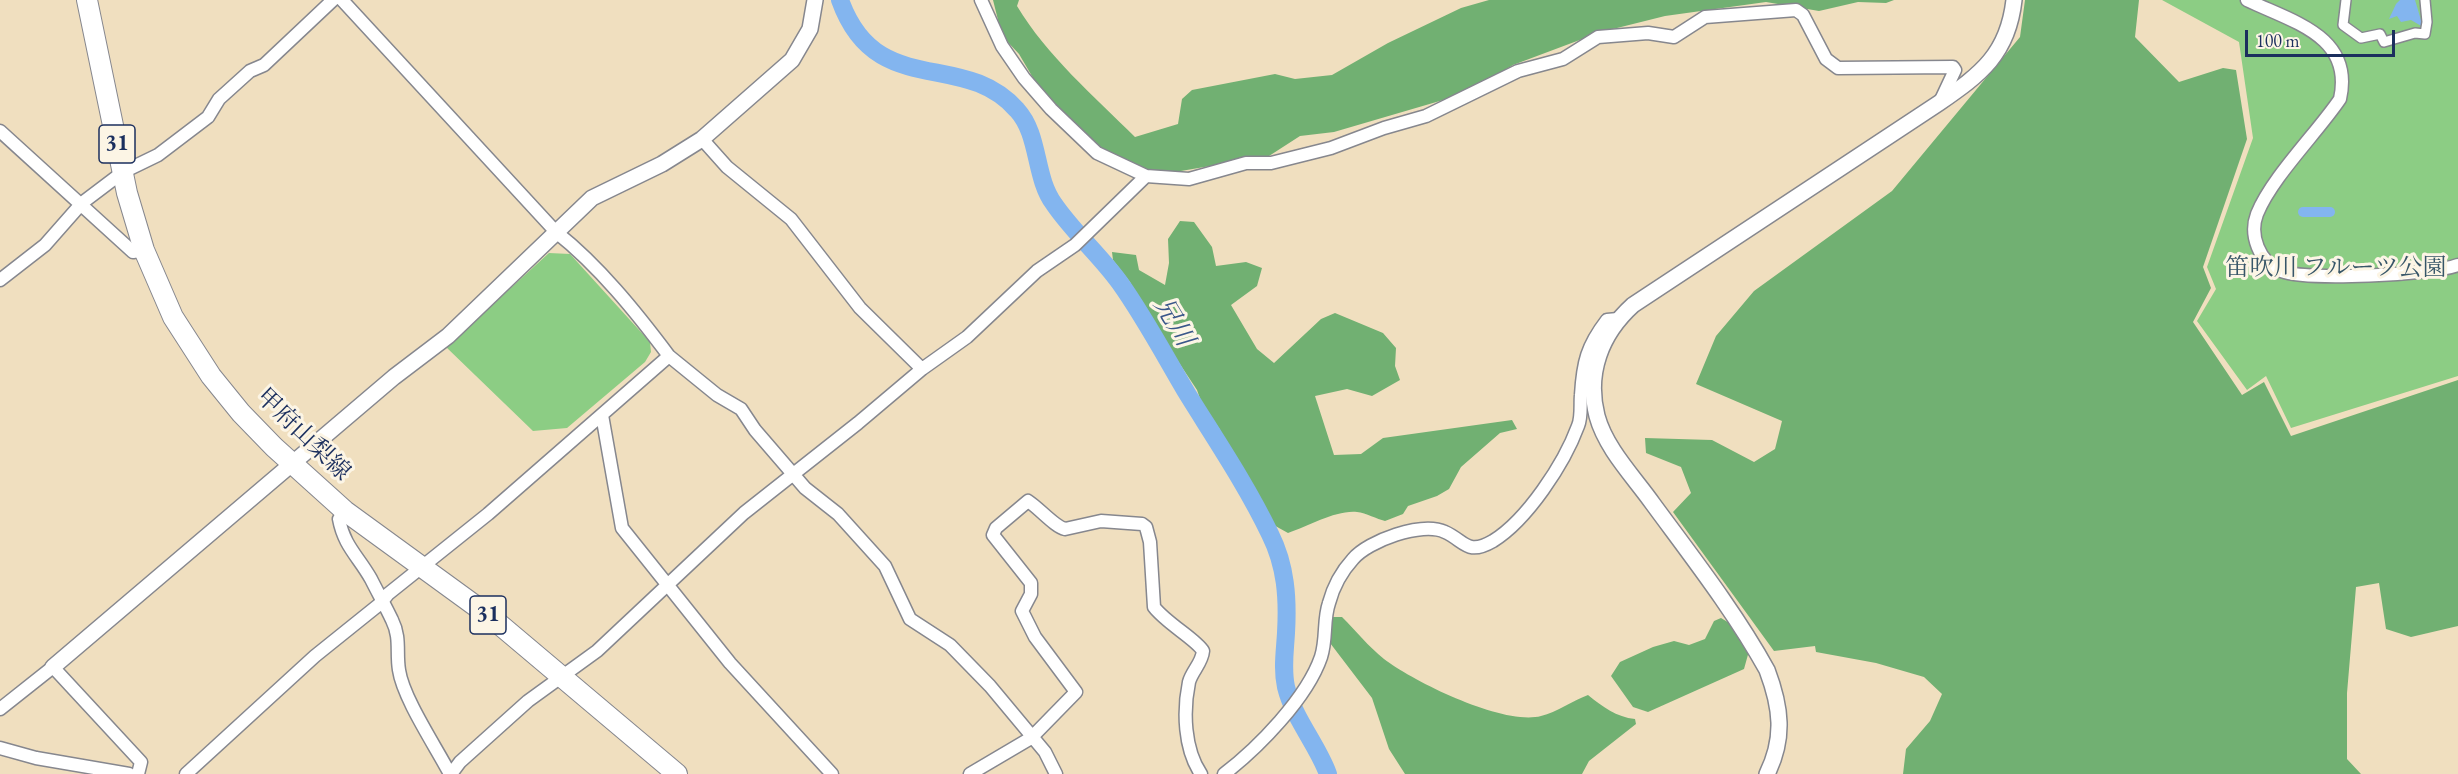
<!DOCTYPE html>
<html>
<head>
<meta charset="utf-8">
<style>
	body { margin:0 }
	#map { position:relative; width:2458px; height:774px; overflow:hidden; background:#f0dfbf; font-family:"EB Garamond",serif }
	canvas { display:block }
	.scale { position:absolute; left:2245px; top:30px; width:150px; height:27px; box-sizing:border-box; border:3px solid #1b2f5e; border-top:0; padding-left:8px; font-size:18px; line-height:21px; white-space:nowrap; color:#1b2f5e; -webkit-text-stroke:4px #fcf5e5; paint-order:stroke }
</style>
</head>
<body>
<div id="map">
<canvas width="2458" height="774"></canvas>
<div class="scale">100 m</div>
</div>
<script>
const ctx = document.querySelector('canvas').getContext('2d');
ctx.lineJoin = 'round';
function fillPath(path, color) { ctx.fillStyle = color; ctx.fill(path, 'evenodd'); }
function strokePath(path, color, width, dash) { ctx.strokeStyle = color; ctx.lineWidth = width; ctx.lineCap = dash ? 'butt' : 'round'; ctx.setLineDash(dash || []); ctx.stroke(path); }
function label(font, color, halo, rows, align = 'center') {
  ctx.font = font + ' "EB Garamond","Noto Serif JP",serif'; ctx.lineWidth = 6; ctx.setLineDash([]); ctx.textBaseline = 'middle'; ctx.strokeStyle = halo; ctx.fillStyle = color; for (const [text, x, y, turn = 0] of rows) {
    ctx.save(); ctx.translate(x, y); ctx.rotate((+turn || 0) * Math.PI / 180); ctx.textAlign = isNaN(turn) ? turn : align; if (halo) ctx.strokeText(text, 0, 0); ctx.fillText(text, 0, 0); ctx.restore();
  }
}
const green = new Path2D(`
	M2162,0H2458V376L2291,428L2266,376L2247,390L2197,321L2216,289L2207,267L2253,138L2239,42Z
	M549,253L570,254L650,342L651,352L645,362L567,428L533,431L446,347Z`);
const forest = new Path2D(`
	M993,0H1019L1017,6C1047,56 1094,96 1135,137L1178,124L1182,99L1192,90L1275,74L1295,79L1332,75L1388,43L1461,8L1489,0H1894L1886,3L1858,2L1819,11L1766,2L1665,16L1601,32L1513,65L1467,93L1334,132L1300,136L1269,156L1175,172L1144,170L1103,150L1054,106L1036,83L1019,54L1002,36Z
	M2025,0H2139L2135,37L2179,82L2223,68L2236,70L2247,139L2203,267L2211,288L2193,322L2242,395L2264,382L2291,436L2458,380V626L2411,637L2386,629L2379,583L2356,587L2347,693V759L2361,774H1903L1906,749L1930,721L1942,694L1924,677L1876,663L1816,652L1815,646L1774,651L1673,512L1691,493L1681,467L1646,453L1645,438L1712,440L1754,462L1775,449L1782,421L1696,384L1716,336L1754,291L1892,191L2020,37Z
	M1180,221L1194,222L1212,247L1216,266L1246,262L1262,268L1257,286L1231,305L1257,349L1274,363L1321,319L1335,313L1383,333L1396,348L1395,366L1400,380L1372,396L1347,389L1315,396L1334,455L1361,454L1383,438L1512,420L1517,429L1500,433L1461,467L1449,489L1437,496L1408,506L1403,514L1385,521C1377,519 1366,513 1357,512C1335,510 1310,526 1288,533L1270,523L1237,471L1219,428L1203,407L1197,390L1146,313L1130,282L1113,260L1112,252L1136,255L1139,270L1165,285L1169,263L1168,239Z
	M1333,617H1342C1356,631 1369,647 1384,659C1414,682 1504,726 1541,716C1557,712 1572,701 1588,695C1603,707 1616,717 1635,719L1636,724L1589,761L1582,774H1405L1389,749L1372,698L1327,639Z
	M1721,618L1736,627L1749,651L1744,669L1648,712L1633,707L1611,676L1620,662L1653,647L1674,641L1689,645L1705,639L1714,621Z`);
const water = new Path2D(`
	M2400,0H2415L2423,27L2411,20L2401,22L2397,16L2389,19L2396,4Z`);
const canal = new Path2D(`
	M2303,212H2330`);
const river = new Path2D(`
	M840,0C876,101 963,48 1017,110C1040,135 1034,177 1054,204C1073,232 1100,255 1120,283C1145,318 1166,358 1188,395C1216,440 1247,486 1270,534C1286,566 1288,598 1286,633C1285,651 1282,669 1286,687C1294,719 1317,744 1328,774`);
const pedestrian = new Path2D(`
	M2346,0L2343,25L2361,38L2380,34L2384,42L2415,33L2425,34L2427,22L2425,0`);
const minor = new Path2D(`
	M981,0L1002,46L1024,78L1051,109L1097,153L1146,176L1189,179L1246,163H1271L1331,148L1384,128L1426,116L1518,71L1563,59L1598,37L1648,33L1674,37L1705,17L1796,10L1803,15L1826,59L1838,68L1953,67L1955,70L1940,102
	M2247,0C2293,22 2354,36 2340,99C2317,133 2272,177 2257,214C2249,235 2259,262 2281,271C2307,281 2431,275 2458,265
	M0,131L133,252L144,250
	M702,139L727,167L791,219L860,308L922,369
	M0,280L45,245L82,203L123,172L158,155L208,117L219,99L250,71L264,65L333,0
	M669,356L717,395L741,409L755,430L805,488L838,514L885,566L910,619L950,645L990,686L1045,752L1056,774
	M602,415L622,528L730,663L832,774
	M345,511L339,519C344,546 358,556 371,579C378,593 386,607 392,620C401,638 396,652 399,670C403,698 436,747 450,774
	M0,709L53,667L141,762L138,774
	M0,748L36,758L129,774
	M186,774L315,656L381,603L388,594L488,514L669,356C636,312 599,266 556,232L342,0
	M451,774L460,762L528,701L597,651L744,513L858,423L922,369L967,337L1037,271L1075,245L1146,176
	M970,774L1031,738L1076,692L1035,637L1022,611L1031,594V583L993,535L996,528L1028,501C1039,508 1055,527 1065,529L1101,521L1142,524L1146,527L1150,542L1154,607C1166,623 1197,640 1203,651C1202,663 1192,671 1189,682C1183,711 1184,749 1201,774
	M1224,774C1258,748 1307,698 1321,657C1327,639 1323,620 1329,603C1333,588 1342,571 1353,559C1368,541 1422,521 1445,532C1465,541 1467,556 1493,541C1527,520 1564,464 1578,426C1582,417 1580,404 1581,395C1583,362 1587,346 1607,320L1618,319`);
const tertiary = new Path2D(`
	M53,667L394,377L448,336L592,198L662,164L702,139L792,60L810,29L815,0
	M1767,774C1785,738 1781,707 1767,670C1735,612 1692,557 1653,504C1634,477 1606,449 1597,416C1586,373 1601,334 1633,305L1939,103C1981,74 2008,54 2014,0`);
const primary = new Path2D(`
	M87,0L127,193L144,250L173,317L211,376L241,413L274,447L345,511L492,618L677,774`);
const shields = [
	[117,144,36],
	[488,615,36]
];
const shieldNames = [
	["31",117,144],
	["31",488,615]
];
const parkNames = [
	["笛吹川 フルーツ公園",2336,268]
];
const streetNames = [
	["甲府山梨線",303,435,44]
];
const waterNames = [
	["兄川",1173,322,59]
];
fillPath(green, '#8ccd84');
fillPath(forest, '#71b072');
fillPath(water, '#83b5ef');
strokePath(canal, '#83b5ef', 10);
strokePath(river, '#83b5ef', 18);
strokePath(pedestrian, '#86878e', 12);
strokePath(minor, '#86878e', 15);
strokePath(tertiary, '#86878e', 18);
strokePath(primary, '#86878e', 22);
strokePath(pedestrian, '#fff', 9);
strokePath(minor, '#fff', 12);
strokePath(tertiary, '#fff', 15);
strokePath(primary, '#fff', 20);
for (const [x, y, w] of shields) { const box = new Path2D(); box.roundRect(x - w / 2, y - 19, w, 38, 4.5); ctx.fillStyle = '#fcf5e5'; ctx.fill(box); strokePath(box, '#1b2f5e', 1.5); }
label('bold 22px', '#1b2f5e', null, shieldNames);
label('24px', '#375668', '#fcf5e5', parkNames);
label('24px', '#1b2f5e', '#fcf5e5', streetNames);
label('italic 26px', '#3a578a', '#fcf5e5', waterNames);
</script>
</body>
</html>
